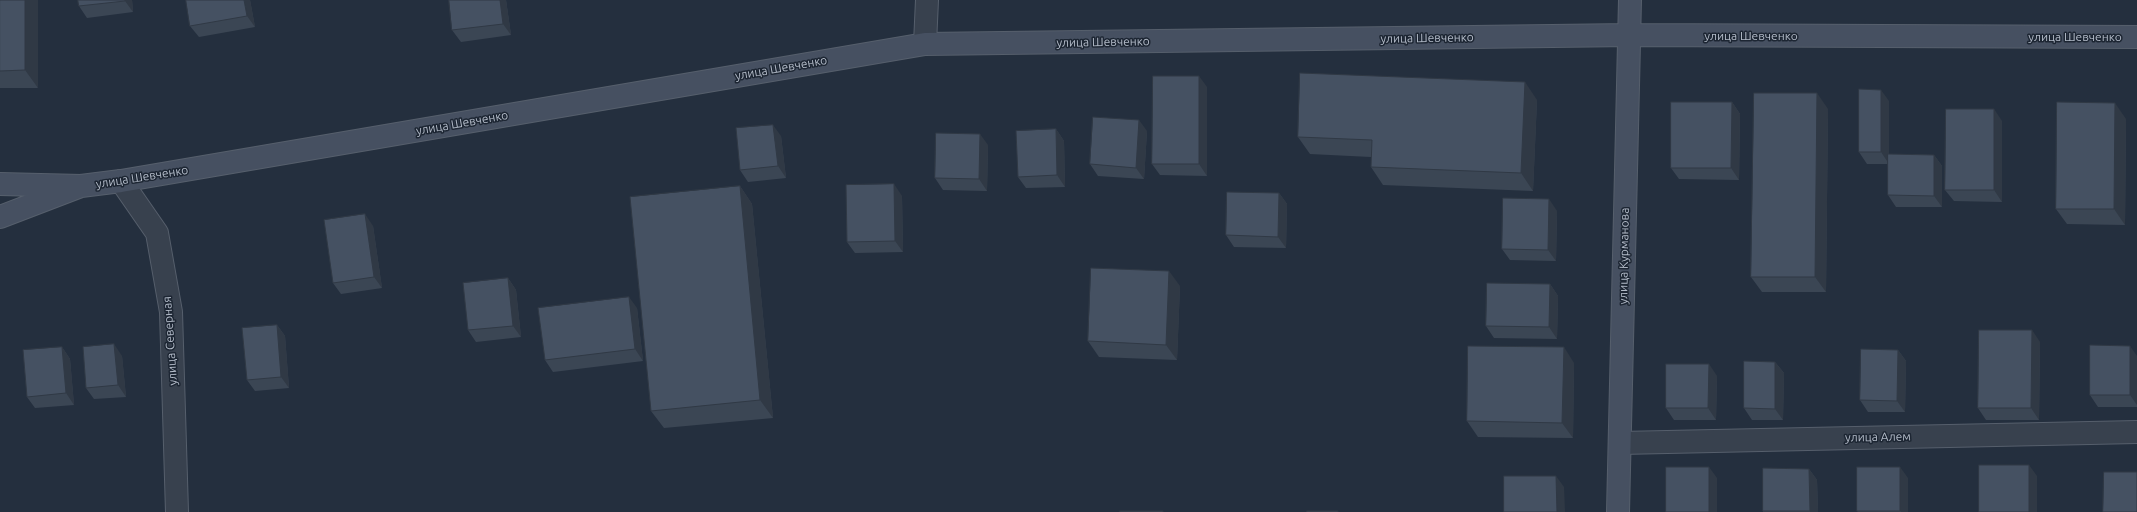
<!DOCTYPE html>
<html>
<head>
<meta charset="utf-8">
<style>
	body { margin:0 }
	canvas { display:block; background:#242f3e }
</style>
</head>
<body>
<canvas width="2137" height="512"></canvas>
<script>
const ctx = document.querySelector('canvas').getContext('2d');
ctx.lineJoin = 'round';
function strokePath(path, color, width, dash) { ctx.strokeStyle = color; ctx.lineWidth = width; ctx.lineCap = dash ? 'butt' : 'round'; ctx.setLineDash(dash || []); ctx.stroke(path); }
function fillPath(path, color) { ctx.fillStyle = color; ctx.fill(path, 'evenodd'); }
function label(font, color, halo, rows, align = 'center') {
  ctx.font = font + ' Ubuntu,sans-serif'; ctx.lineWidth = 3; ctx.setLineDash([]); ctx.textBaseline = 'middle'; ctx.strokeStyle = halo; ctx.fillStyle = color; for (const [text, x, y, turn = 0] of rows) {
    ctx.save(); ctx.translate(x, y); ctx.rotate((+turn || 0) * Math.PI / 180); ctx.textAlign = isNaN(turn) ? turn : align; if (halo) ctx.strokeText(text, 0, 0); ctx.fillText(text, 0, 0); ctx.restore();
  }
}
const street = new Path2D(`
	M925,44L927,0
	M121,181L157,233L171,312L177,512
	M1620,443L2137,432`);
const secondary = new Path2D(`
	M0,184L81,186L0,217
	M81,186L121,181L925,44L1630,35L2137,37
	M1618,512L1630,0`);
const wall = new Path2D(`
	M0,0L38,88H0Z
	M78,0H132L133,12L87,18L79,6Z
	M186,0H250L255,27L199,37L190,26Z
	M506,0L511,35L461,42L452,30Z
	M1207,87V176L1160,175L1152,164Z
	M1537,100L1533,191L1383,185L1371,167V157L1310,154L1298,137Z
	M1889,101V154L1934,155L1942,166V207H1896L1888,195V164H1867L1859,152Z
	M1732,102L1740,114L1739,180L1679,179L1671,168Z
	M1828,109L1826,292H1762L1751,277Z
	M2126,119L2125,225L2067,224L2056,209Z
	M2002,121V202L1954,201L1945,190Z
	M1056,129L1064,141L1065,187L1026,188L1018,177Z
	M1147,131L1144,179L1098,176L1090,164Z
	M781,136L786,178L748,182L740,170Z
	M988,145L987,191L943,190L935,178Z
	M740,186L752,204L773,418L664,428L651,411Z
	M1279,193L1287,204L1286,248L1234,247L1226,235Z
	M902,196L903,252L855,253L847,242Z
	M1557,211L1556,261L1510,260L1502,249Z
	M373,226L382,288L341,294L333,283Z
	M508,278L516,290L521,337L476,342L468,330Z
	M1550,284L1558,296L1557,339L1494,338L1486,326Z
	M1180,286L1177,360L1099,357L1088,341Z
	M637,308L643,361L553,372L545,360Z
	M277,325L285,336L289,388L255,391L247,380Z
	M2040,342L2039,420H1986L1978,408Z
	M62,347L70,359L74,405L35,408L27,397Z
	M1898,350L1906,361L1905,412H1868L1860,400Z
	M122,356L126,397L94,399L86,388Z
	M2137,356V407H2098L2090,395Z
	M1775,362L1784,373L1783,420H1752L1744,408Z
	M1574,363L1573,438L1478,437L1467,421Z
	M1717,376L1716,420H1674L1666,408Z
	M1809,469L1817,480L1818,512H1763V511Z
	M1908,478V512H1858L1857,511Z`);
const shadedWall = new Path2D(`
	M25,0H38V88L25,70Z
	M125,0H132L133,12L125,1Z
	M244,0H250L255,27L247,16Z
	M500,0H506L511,35L503,24Z
	M1199,76L1207,87V176L1199,164Z
	M1525,82L1537,100L1533,191L1521,173Z
	M1881,90L1889,101V164L1881,152Z
	M1817,93L1828,109L1826,292L1815,277Z
	M1732,102L1740,114L1739,180L1731,168Z
	M2115,103L2126,119L2125,225L2114,209Z
	M1994,109L2002,121V202L1994,190Z
	M1139,120L1147,131L1144,179L1136,168Z
	M773,125L781,136L786,178L778,166Z
	M1056,129L1064,141L1065,187L1057,175Z
	M980,134L988,145L987,191L979,179Z
	M1934,155L1942,166V207L1934,196Z
	M894,184L902,196L903,252L895,241Z
	M740,186L752,204L773,418L760,400Z
	M1279,193L1287,204L1286,248L1278,237Z
	M1549,199L1557,211L1556,261L1548,250Z
	M365,214L373,226L382,288L374,277Z
	M1169,271L1180,286L1177,360L1166,345Z
	M508,278L516,290L521,337L513,326Z
	M1550,284L1558,296L1557,339L1549,327Z
	M629,297L637,308L643,361L635,349Z
	M277,325L285,336L289,388L281,377Z
	M2032,330L2040,342L2039,420L2031,408Z
	M114,344L122,356L126,397L118,385Z
	M2130,346L2137,356V405L2130,395Z
	M62,347L70,359L74,405L66,393Z
	M1564,347L1574,363L1573,438L1562,423Z
	M1898,350L1906,361L1905,412L1897,401Z
	M1775,362L1784,373L1783,420L1775,409Z
	M1709,364L1717,376L1716,420L1708,408Z
	M2029,465L2037,476V512H2029Z
	M1709,467L1717,478V512H1709Z
	M1900,467L1908,478V512H1901L1900,511Z
	M1809,469L1817,480L1818,512H1810V511Z
	M1556,476L1564,487L1565,512H1557Z`);
const building = new Path2D(`
	M0,0H25V70L0,71Z
	M78,0H125V1L79,6Z
	M186,0H244L247,16L190,26Z
	M449,0H500L503,24L452,30Z
	M1300,73L1525,82L1521,173L1371,167L1372,140L1298,137Z
	M1153,76H1199V164H1152Z
	M1859,89L1881,90V152H1859Z
	M1754,93H1817L1815,277H1751Z
	M1671,102H1732L1731,168H1671Z
	M2057,102L2115,103L2114,209H2056Z
	M1946,109H1994V190H1945Z
	M1093,117L1139,120L1136,168L1090,164Z
	M773,125L778,166L740,170L736,128Z
	M1056,129L1057,175L1018,177L1016,131Z
	M936,133L980,134L979,179L935,178Z
	M1888,154L1934,155V196L1888,195Z
	M894,184L895,241L847,242L846,185Z
	M740,186L760,400L651,411L630,197Z
	M1227,192L1279,193L1278,237L1226,235Z
	M1503,198L1549,199L1548,250L1502,249Z
	M365,214L374,277L333,283L324,220Z
	M1091,268L1169,271L1166,345L1088,341Z
	M508,278L513,326L468,330L463,283Z
	M1487,283L1550,284L1549,327L1486,326Z
	M629,297L635,349L545,360L538,308Z
	M277,325L281,377L247,380L242,328Z
	M1979,330H2032L2031,408H1978Z
	M114,344L118,385L86,388L83,347Z
	M2090,345L2130,346V395H2090Z
	M1468,346L1564,347L1562,423L1467,421Z
	M62,347L66,393L27,397L23,350Z
	M1861,349L1898,350L1897,401L1860,400Z
	M1744,361L1775,362V409L1744,408Z
	M1666,364H1709L1708,408H1666Z
	M1979,465H2029V512H1979Z
	M1666,467H1709V512H1666Z
	M1857,467H1900V511H1857Z
	M1763,468L1809,469L1810,511H1763Z
	M2104,472H2137V512H2103Z
	M1504,476H1556L1557,512H1504Z
	M1120,511H1163V512H1120Z
	M1307,511H1338V512H1307Z`);
const streetNames = [
	["улица Шевченко",1751,36],
	["улица Шевченко",2075,37],
	["улица Шевченко",1427,38,-1],
	["улица Шевченко",1103,42,-1],
	["улица Шевченко",781,68,-10],
	["улица Шевченко",462,123,-10],
	["улица Шевченко",142,177,-9],
	["улица Курманова",1624,256,-89],
	["улица Северная",170,341,-94],
	["улица Алем",1878,437,-1]
];
strokePath(street, '#565f6c', 24);
strokePath(secondary, '#565f6c', 24);
strokePath(street, '#38414e', 22);
strokePath(secondary, '#465061', 22);
fillPath(wall, '#3b4654');
fillPath(shadedWall, '#303945');
fillPath(building, '#455162');
strokePath(building, '#303945', 1);
label('12px', '#b4bcc9', '#1d2633', streetNames);
</script>
</body>
</html>
